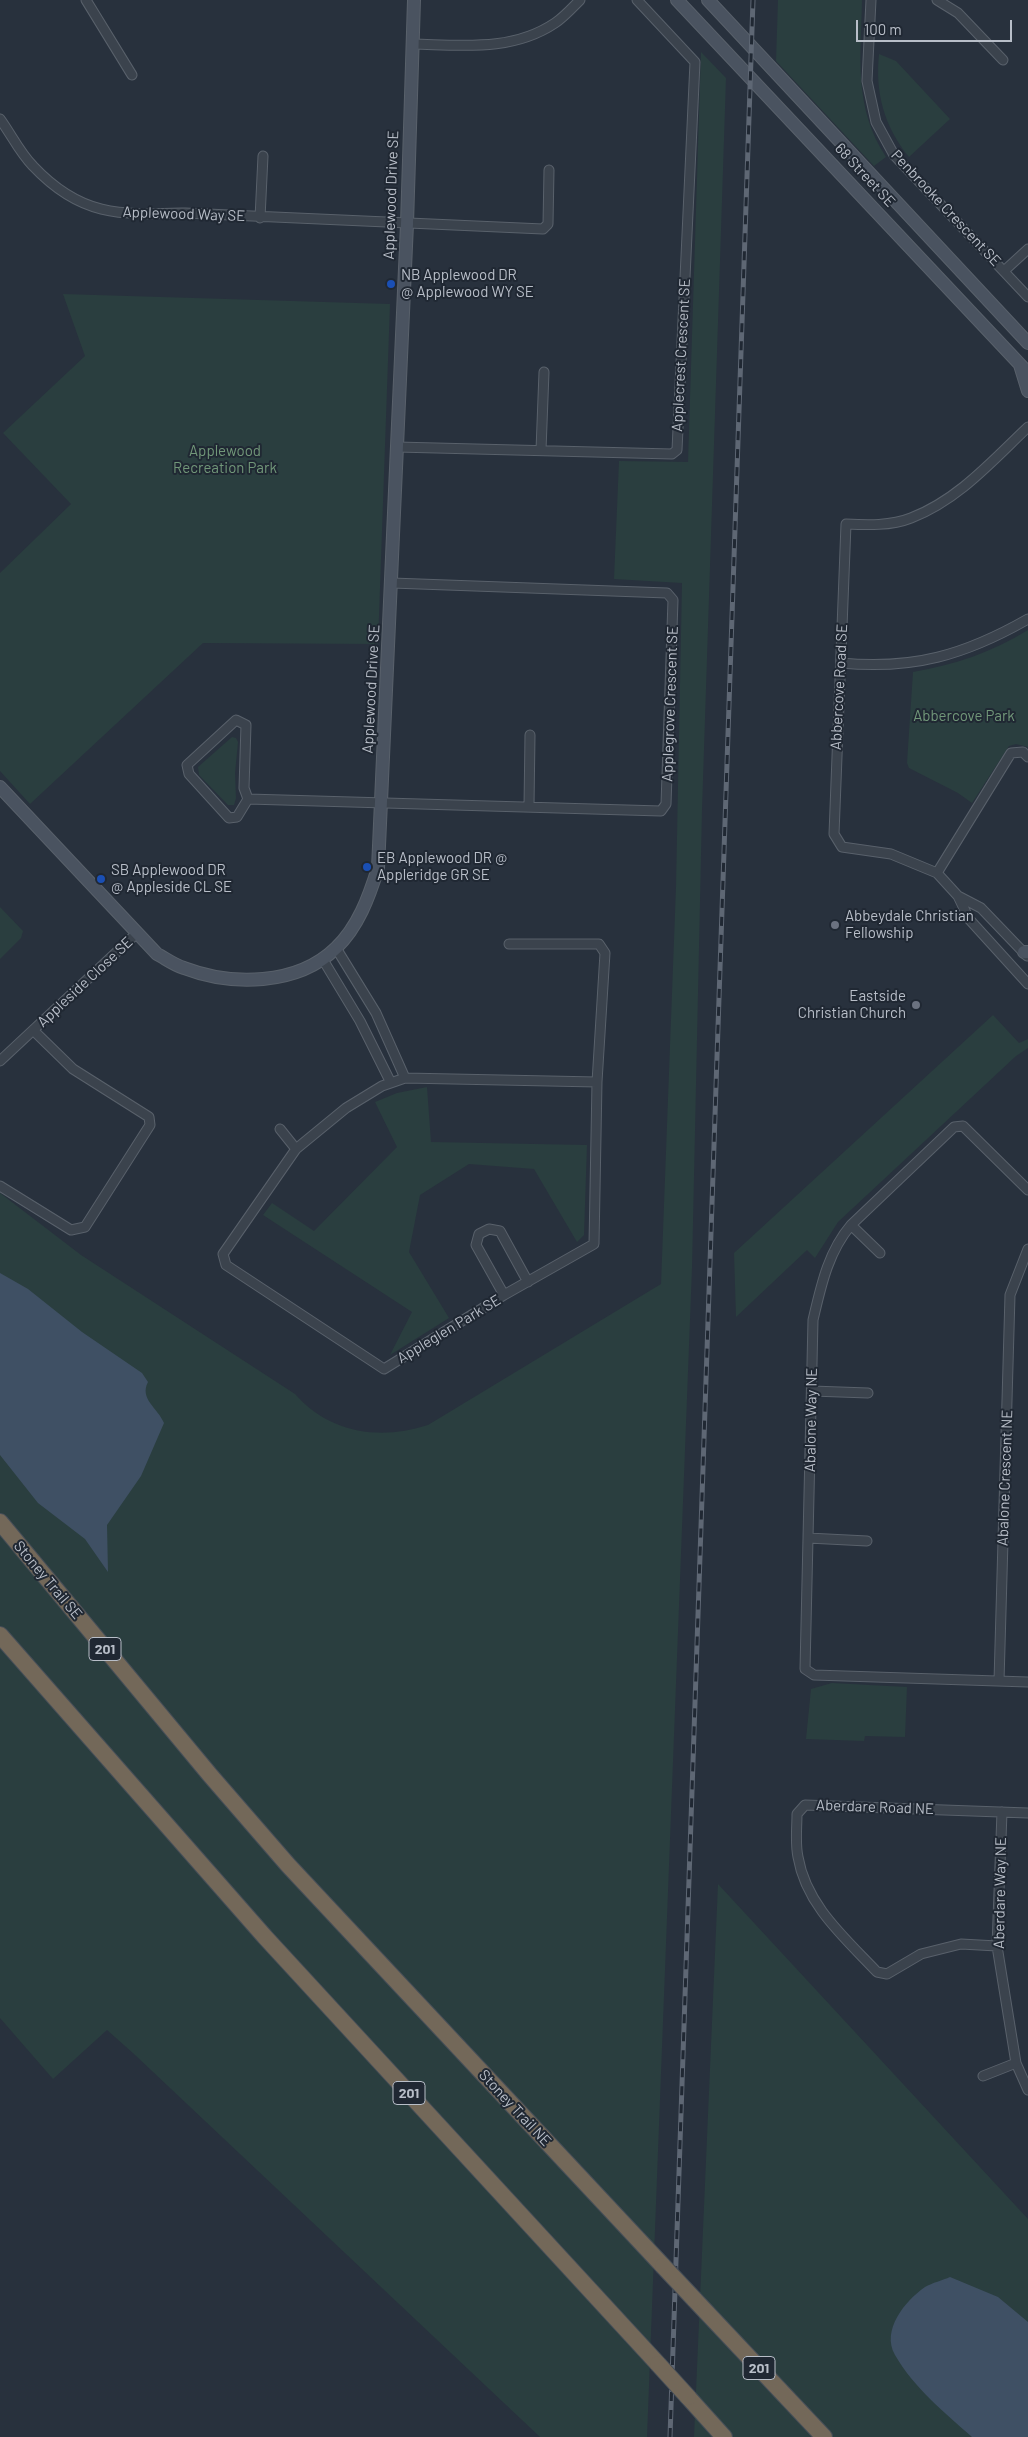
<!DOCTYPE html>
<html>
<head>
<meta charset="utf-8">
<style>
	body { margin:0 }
	#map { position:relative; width:1028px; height:2437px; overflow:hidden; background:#28313d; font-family:Barlow,sans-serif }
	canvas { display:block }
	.scale { position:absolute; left:856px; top:20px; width:156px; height:22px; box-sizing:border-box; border:2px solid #b8bec8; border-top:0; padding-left:6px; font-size:15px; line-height:18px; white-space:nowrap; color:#b8bec8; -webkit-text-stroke:4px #202833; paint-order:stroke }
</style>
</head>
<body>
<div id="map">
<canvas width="1028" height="2437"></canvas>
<div class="scale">100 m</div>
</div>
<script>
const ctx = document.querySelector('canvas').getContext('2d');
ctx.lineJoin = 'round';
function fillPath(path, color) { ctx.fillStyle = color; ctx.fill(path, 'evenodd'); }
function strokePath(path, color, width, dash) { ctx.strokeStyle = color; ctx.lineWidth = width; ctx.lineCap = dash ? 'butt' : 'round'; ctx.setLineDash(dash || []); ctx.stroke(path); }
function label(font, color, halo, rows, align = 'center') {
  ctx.font = font + ' Barlow,sans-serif'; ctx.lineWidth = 4; ctx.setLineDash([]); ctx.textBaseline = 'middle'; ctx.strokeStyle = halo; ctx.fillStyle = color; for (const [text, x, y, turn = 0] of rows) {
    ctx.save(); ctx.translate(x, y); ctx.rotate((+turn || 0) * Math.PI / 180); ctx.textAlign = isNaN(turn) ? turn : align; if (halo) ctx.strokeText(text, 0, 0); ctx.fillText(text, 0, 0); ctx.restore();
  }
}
const green = new Path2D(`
	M778,0H862C861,56 853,107 886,157L874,166L776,61Z
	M701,52L726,78L702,810L692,1268L647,2437H540L134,2054L107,2030L53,2079L0,2018V1193L81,1255L295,1394C329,1433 380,1441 428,1425L661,1284L676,887L682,583L614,579L619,461L688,462Z
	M879,54L896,61L950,119L909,157C884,126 875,93 879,54Z
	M63,294L390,304L378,644L203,643L30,804L0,771V573L71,504L3,433L85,356Z
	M1028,630V747L1016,744L1009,746L972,803L958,793L909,768L907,763L913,672C954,665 993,652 1028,630Z
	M232,737L236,738L238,742L235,773L236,798L234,805H228L199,775L198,767Z
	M0,907L23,931L21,938L0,959Z
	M993,1015L1019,1043L1028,1039V1048L1016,1056L838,1222L815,1258L807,1250L736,1317L734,1253Z
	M427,1087L431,1142L587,1145L584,1235L577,1242L534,1169L469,1164L420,1195L409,1252L449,1318L390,1355L412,1312L263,1215L272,1203L314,1231L397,1147L375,1102L397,1093Z
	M832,1683L907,1687L905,1737L865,1736L864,1741L806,1739L811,1689Z
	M718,1884L1028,2219V2437H694Z`);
const water = new Path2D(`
	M0,1273L28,1289L82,1332L142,1373L148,1382C139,1399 158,1408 164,1423L141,1476L107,1525L108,1572L85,1539L38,1503L0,1455Z
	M950,2277L998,2297L1028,2322V2437H972C944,2412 914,2388 895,2355C881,2330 905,2301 925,2287C932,2283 943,2280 950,2277Z`);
const street = new Path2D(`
	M86,0L132,75
	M871,0L867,81L876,122L894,155L1028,297
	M937,0L958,13L1003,60
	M413,44C461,45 512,52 555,23C564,17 572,8 580,0
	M0,119C11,134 20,153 33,166C81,217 120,215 185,213L543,229L548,224L549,170
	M260,218L263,156
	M1004,271L1028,249
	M1028,427C992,461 958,500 911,518C891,526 867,525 846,524L834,834L842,847L891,854L937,873L958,896L969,919L1028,984
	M397,447L672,454L677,450L695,62L637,0
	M541,450L544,372
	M841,663C913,670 965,655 1028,619
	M236,720L246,725L244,788L248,799L237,817L229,818L189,774L187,765Z
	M248,799L661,811L666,804L673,600L667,593L392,583
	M529,806L530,735
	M937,873L1011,753L1023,752L1028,757
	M958,896L981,908L1027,956
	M509,944H599L605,953L597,1082L594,1244L504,1295L384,1369L226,1265L223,1254L296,1149L346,1108L382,1086L405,1078L597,1082
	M336,948L376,1013L405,1078
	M322,958L360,1021L390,1081
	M0,1061L137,933
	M280,1129L296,1149
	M0,1186L71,1230L85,1227L150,1125L149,1117L73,1069L33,1030
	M1028,1190L963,1126L954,1127L851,1225C828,1252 821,1286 813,1320L805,1669L814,1675L1028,1682
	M851,1225L880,1253
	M504,1295L476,1245L479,1234L489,1229L500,1231L528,1282
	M812,1391L868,1393
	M808,1538L867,1541
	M999,1681L1010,1295L1028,1249
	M1002,1812L997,1946L1016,2063L1028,2090
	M997,1946L961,1944L921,1954L887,1974L877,1972C845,1938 806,1905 798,1857C795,1843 797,1828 797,1814L805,1805L1028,1813
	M983,2076L1016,2063`);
const secondary = new Path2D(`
	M677,0L1028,373
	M708,0L1028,343
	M1020,365L1028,391
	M0,787L157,954C165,958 174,965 184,968C231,986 297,986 336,948C358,927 369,897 378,868L407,224L414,0
	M1024,952H1028`);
const highway = new Path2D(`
	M0,1522L210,1775L288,1865L663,2266
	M0,1635L265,1937L658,2364
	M694,2299L824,2437
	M688,2397L724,2437`);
const rail = new Path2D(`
	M670,2437L753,0`);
const highwayBridge = new Path2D(`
	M663,2266L694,2299
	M658,2364L688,2397`);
const markers = [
	[391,284,5,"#1a4fb4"],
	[367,867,5,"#1a4fb4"],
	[101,879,5,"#1a4fb4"],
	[835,925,5,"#6b7280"],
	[916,1005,5,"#6b7280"]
];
const shields = [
	[105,1649,32],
	[409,2093,32],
	[759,2368,32]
];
const shieldNames = [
	["201",105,1649],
	["201",409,2093],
	["201",759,2368]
];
const streetNames = [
	["68 Street SE",865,175,47],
	["Applewood Drive SE",391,195,-88],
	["Penbrooke Crescent SE",946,208,47],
	["Applewood Way SE",184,214,2],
	["Applecrest Crescent SE",681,355,-87],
	["Abbercove Road SE",839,687,-87],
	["Applewood Drive SE",371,689,-87],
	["Applegrove Crescent SE",670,704,-88],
	["Appleside Close SE",85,982,-43],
	["Appleglen Park SE",449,1329,-31],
	["Abalone Way NE",811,1420,-89],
	["Abalone Crescent NE",1005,1478,-88],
	["Stoney Trail SE",48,1580,50],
	["Aberdare Road NE",875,1807,2],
	["Aberdare Way NE",1000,1893,-89],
	["Stoney Trail NE",515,2108,47]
];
const poiNames = [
	["NB Applewood DR",401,275],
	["@ Applewood WY SE",401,292],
	["EB Applewood DR @",377,858],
	["Appleridge GR SE",377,875],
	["SB Applewood DR",111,870],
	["@ Appleside CL SE",111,887],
	["Abbeydale Christian",845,916],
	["Fellowship",845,933],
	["Eastside",906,996,"right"],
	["Christian Church",906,1013,"right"]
];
const parkNames = [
	["Applewood",225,451],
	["Recreation Park",225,468],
	["Abbercove Park",964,716]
];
fillPath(green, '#2a3e3f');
fillPath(water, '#3f5064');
strokePath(street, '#59616b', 11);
strokePath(secondary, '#59616b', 14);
strokePath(highway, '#464e58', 18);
strokePath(street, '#3b434d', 9);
strokePath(secondary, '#4a5360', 12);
strokePath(highway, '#736859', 16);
strokePath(rail, '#5e6774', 5);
strokePath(rail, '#202833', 3, [9]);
strokePath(highwayBridge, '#464e58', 18, []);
strokePath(highwayBridge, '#736859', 16);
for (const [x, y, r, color] of markers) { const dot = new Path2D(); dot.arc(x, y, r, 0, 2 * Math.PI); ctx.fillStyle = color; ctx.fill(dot); strokePath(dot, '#202833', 2); }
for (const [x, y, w] of shields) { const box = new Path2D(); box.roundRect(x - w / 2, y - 11.5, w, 23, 4); ctx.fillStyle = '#202833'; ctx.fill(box); strokePath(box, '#b8bec8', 1); }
label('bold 14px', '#b8bec8', null, shieldNames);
label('15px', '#b8bec8', '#202833', streetNames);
label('15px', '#b8bec8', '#202833', poiNames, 'left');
label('15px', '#719779', '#202833', parkNames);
</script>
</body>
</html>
